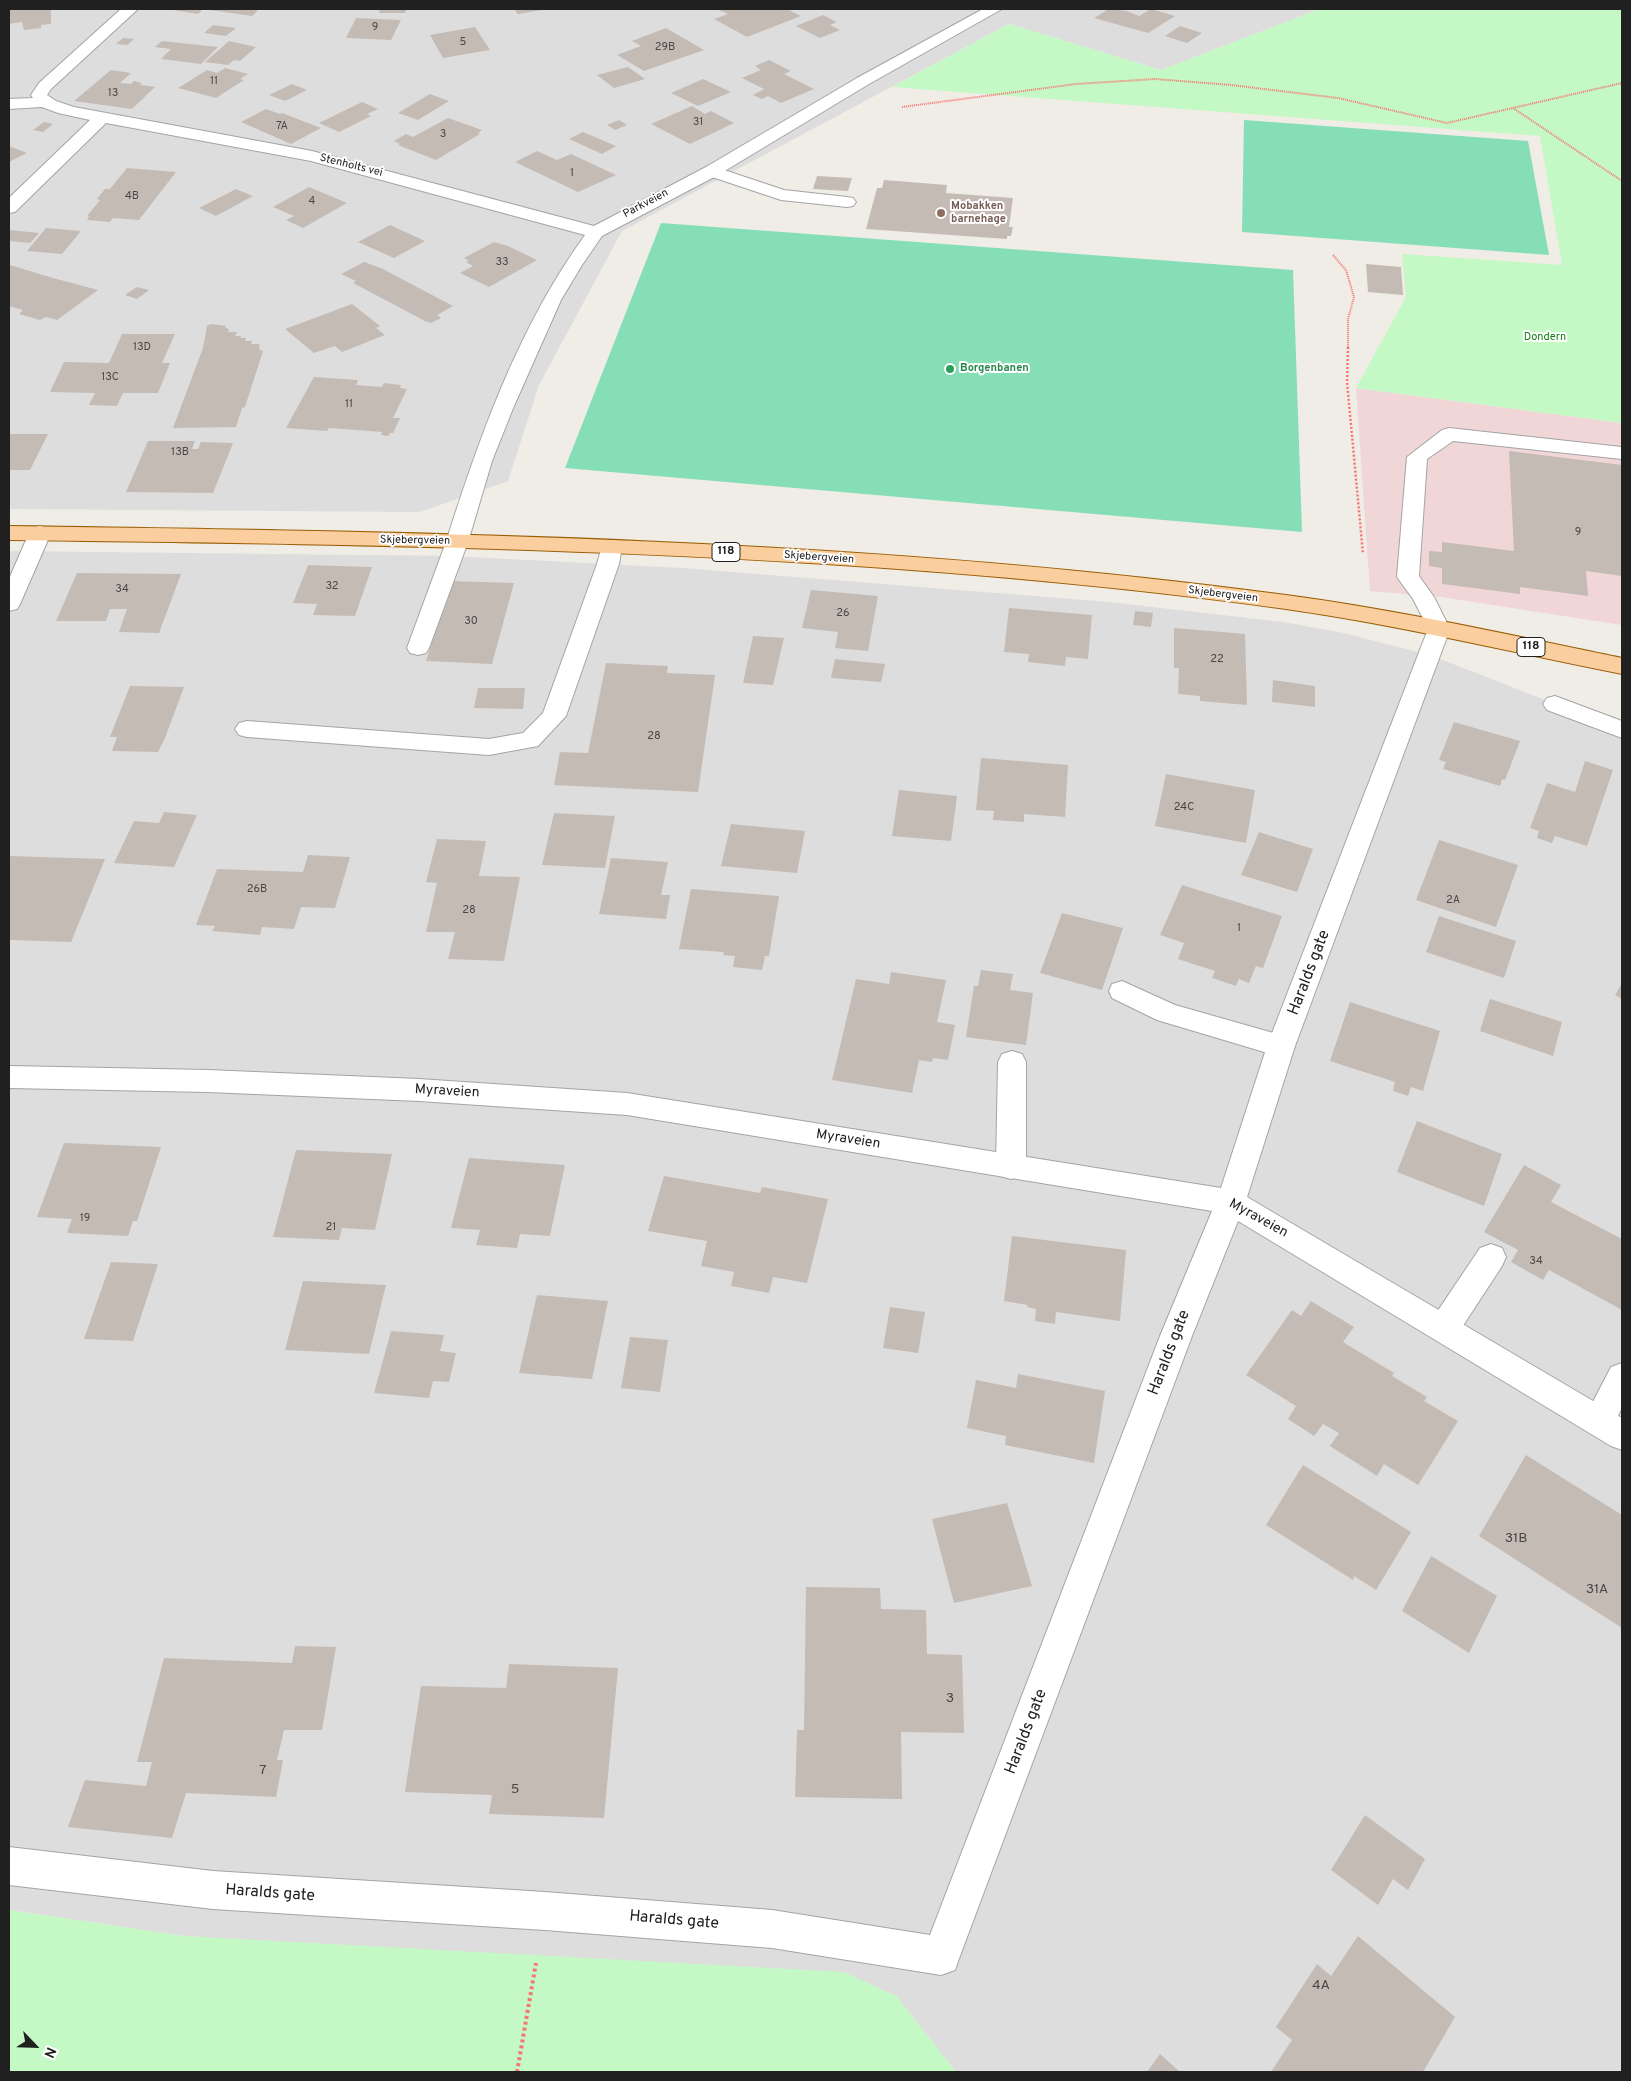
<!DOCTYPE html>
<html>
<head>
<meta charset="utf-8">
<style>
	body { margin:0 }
	#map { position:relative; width:1631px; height:2081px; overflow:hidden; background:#f0ece6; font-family:Overpass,sans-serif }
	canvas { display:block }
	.frame { position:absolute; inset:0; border:10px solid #202020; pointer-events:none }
	.north { position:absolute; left:10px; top:2021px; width:50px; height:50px; -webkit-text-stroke:4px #fff; paint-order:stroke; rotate:114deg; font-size:14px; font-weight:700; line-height:20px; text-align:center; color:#202020 }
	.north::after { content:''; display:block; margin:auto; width:18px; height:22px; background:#202020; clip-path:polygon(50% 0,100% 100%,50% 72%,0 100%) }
</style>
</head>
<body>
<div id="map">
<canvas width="1631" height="2081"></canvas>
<div class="frame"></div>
<div class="north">N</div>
</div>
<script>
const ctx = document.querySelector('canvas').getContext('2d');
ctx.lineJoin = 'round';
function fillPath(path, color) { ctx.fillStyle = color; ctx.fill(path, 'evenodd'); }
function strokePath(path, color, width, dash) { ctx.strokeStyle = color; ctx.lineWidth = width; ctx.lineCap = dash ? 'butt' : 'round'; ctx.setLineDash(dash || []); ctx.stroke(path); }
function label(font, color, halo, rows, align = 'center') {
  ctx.font = font + ' Overpass,sans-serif'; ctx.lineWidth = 4; ctx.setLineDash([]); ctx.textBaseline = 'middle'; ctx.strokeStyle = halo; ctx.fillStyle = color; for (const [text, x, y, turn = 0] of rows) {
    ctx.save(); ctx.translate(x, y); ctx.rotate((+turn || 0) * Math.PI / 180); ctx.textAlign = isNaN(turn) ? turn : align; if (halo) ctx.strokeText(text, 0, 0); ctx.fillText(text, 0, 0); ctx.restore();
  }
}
const residential = new Path2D(`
	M9,9H1320L1161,70L1009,24L622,231L539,385L508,481L420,512L9,509Z
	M9,551L451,556L682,568L1109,602L1283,622L1339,632L1430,655L1622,730V2072H956L896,1996L184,1936L9,1910Z`);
const commercial = new Path2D(`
	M1356,388L1622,423V625L1441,597L1370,591Z`);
const park = new Path2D(`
	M1320,9H1622V423L1356,388L1406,297L1402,254L1562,265L1540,136L892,87L1009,24L1161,70Z
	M9,1910L184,1936L844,1972L896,1996L956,2072H9Z`);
const pitch = new Path2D(`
	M1244,120L1528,141L1549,255L1242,232Z
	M661,223L1293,270L1302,532L565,468Z`);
const building = new Path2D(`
	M9,9H51V24L41,25V28L24,30L22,22L9,24Z
	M175,9H259L252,16L203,9L198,14L173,10Z
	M380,9H407L405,13H379Z
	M514,9H540L541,10L518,14Z
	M721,9H787L801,16L747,37L714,19L728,14L719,10Z
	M1109,9L1127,11L1139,16L1151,9L1175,16L1148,33L1094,18Z
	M823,15L837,22L830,25L840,30L820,38L796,26Z
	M356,18L401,20L391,40L346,38Z
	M213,25L236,28L226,36L204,33Z
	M1180,26L1202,33L1187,43L1165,36Z
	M475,27L490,50L443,58L430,35Z
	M666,28L704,50L644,71L617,55L641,46L632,41Z
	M123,38L134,39L127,45L116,44Z
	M162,41L218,47L201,64L161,59L171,49L155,47Z
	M229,41L256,47L240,61L234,60L228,65L205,62Z
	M769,60L791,71L784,74L814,89L781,103L768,96L762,99L753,95L764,89L742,78L761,70L755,66Z
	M628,67L645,79L614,88L597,75Z
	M225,68L248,74L240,79L244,80L216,98L178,88L207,70L217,73Z
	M111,70L131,73L120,83L131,84L134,81L142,83L140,85L155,87L132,109L74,101Z
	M703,79L731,92L698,106L671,93Z
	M292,84L307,90L285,101L269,95Z
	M430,94L449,101L418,120L398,113Z
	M362,102L378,109L367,114L371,116L339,132L319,123Z
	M692,106L705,114L711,111L734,123L690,144L651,124Z
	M266,109L280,114L282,113L321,128L291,144L241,122Z
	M448,118L482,130L478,133L480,134L436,160L398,145L400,144L394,141L406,134L413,137Z
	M619,120L627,125L615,130L607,125Z
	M44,122L53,124L43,132L33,130Z
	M583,132L616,146L602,154L569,139Z
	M9,146L27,153L9,162Z
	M537,151L557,160L571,154L616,175L578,192L515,162Z
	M127,168L176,172L139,220L113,218L110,222L87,220L89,216H87L100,200L97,199L105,189H110Z
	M817,176L852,178L848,191L813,189Z
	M884,180L947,185L946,193L1013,198L1009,227H1013L1011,236H1007V239L866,229L877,188H882Z
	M309,187L347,203L303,228L286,220L294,216L273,207Z
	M236,189L253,196L216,216L199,208Z
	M390,225L425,241L394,258L358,242Z
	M46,228L81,231L62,254L27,251Z
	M9,230L39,233L30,243L9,241Z
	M494,242L508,246L537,260L489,287L460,273L473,266L466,262L469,261L464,258Z
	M364,262L381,268L453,306L437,315L441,318L431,323L425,321L353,283L356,281L341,274Z
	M1366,264L1401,267L1403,295L1368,292Z
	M10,265L53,278L98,290L57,320L46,317L40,320L19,314L23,310L9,306Z
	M137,287L149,290L137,299L125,295Z
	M352,304L380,326L376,328L385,335L342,352L335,346L314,353L285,329Z
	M211,324L226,326L225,328L229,329L228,332H237L235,336H241L240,338H246L245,341H252L251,344H259L260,350L263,351L245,407L242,408L236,427L173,428L203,348L207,326Z
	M122,334H175L162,363H170L158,393H123L117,406L89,405L95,393L50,392L64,362L109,363Z
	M314,377L358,380L356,385L382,387L384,383L401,385L400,388L407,389L393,418H400L393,433H390L388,436L381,435L382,432L329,428L327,431L286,428Z
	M9,434H48L30,470H9Z
	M148,441H195L192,449H198L201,442L233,443L213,493L126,492Z
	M1509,451L1622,465V576L1586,571L1588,596L1520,587V594L1442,584V568L1429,566V551L1442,552V542L1514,551Z
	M308,565L372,567L355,616L313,615L317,604L293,603Z
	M77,573L181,574L159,633L119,632L127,609H110L106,621H56Z
	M451,581L514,583L492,664L426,661Z
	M811,590L878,596L868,651L835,648L838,632L802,628Z
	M1009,608L1092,615L1088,659L1066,657L1065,666L1028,662L1029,654L1004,652Z
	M1135,611L1153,613L1151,627L1133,625Z
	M1174,628L1245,634L1247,705L1200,701V696L1178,694L1179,668H1174Z
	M753,636L784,638L773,685L743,683Z
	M835,659L885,664L881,682L831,678Z
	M606,663L668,666L667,673L715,675L698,792L554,785L560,752L588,753Z
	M1273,680L1315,686V707L1272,702Z
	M130,686L184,687L165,738L158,752L112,751L117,737H110Z
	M478,688H525L523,709L474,708Z
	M1454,722L1520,741L1505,780L1502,779L1500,786L1443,769L1446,762L1439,760Z
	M981,758L1068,765L1065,817L1024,814V822L993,820L994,811L976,810Z
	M1585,761L1613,770L1587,846L1555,836L1552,843L1537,838L1539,831L1530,828L1547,783L1575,792Z
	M1166,774L1255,790L1246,843L1155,826Z
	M899,790L957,796L951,841L892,836Z
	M164,812L197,815L174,867L114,863L134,821L159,823Z
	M554,813L615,816L605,868L542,865Z
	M731,824L805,831L797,873L721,866Z
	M1259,832L1313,849L1297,892L1241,875Z
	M437,839L486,841L479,876L520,877L504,961L448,959L455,932H426L437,883L426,882Z
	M1439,840L1518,865L1496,927L1416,900Z
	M308,855L350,857L335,908L301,907L294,929L262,927L260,935L212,931L215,926L196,925L217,869L303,872Z
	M9,856L105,859L71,942L9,940Z
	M611,858L668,862L661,895H670L666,919L599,914Z
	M1182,885L1282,916L1263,968L1256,966L1249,983L1239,979L1236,986L1212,978L1215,971L1178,959L1184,943L1160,935Z
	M691,889L779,896L769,956H765L762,970L733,967L735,956L723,955L724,952L679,949Z
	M1062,913L1123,928L1102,990L1040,973Z
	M1439,916L1516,941L1504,978L1426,952Z
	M981,970L1013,974L1010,990L1033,993L1026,1045L966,1037L974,986H978Z
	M891,972L946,980L937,1022L955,1025L948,1060L933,1058L932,1062L919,1060L912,1093L832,1080L856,979L889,984Z
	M1622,983V999L1615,995Z
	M1490,999L1562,1022L1553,1056L1480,1031Z
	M1350,1002L1440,1031L1423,1091L1411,1087L1408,1096L1393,1091L1395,1082L1330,1061Z
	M1417,1121L1502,1154L1484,1206L1397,1172Z
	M64,1143L161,1147L137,1221H133L128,1236L67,1233L72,1219L37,1217Z
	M296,1150L392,1154L375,1230L342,1228L339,1240L273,1237Z
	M469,1158L565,1165L550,1236L520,1234L517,1248L476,1245L480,1230L451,1228Z
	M1524,1165L1561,1185L1551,1202L1622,1239V1310L1549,1270L1543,1280L1511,1262L1518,1250L1484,1232Z
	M664,1176L760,1193L762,1187L828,1199L807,1283L773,1277L769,1293L731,1286L734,1272L701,1266L707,1241L648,1231Z
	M1012,1236L1126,1250L1120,1321L1056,1312L1055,1324L1035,1321L1036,1309L1027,1307L1028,1305L1004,1301Z
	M111,1262L158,1264L133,1341L84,1339Z
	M303,1281L386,1285L369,1354L285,1350Z
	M537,1295L608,1301L592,1379L519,1373Z
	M1311,1301L1354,1327L1343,1342L1394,1373L1392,1376L1427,1397L1424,1401L1458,1421L1418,1485L1384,1464L1377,1476L1330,1446L1339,1433L1323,1424L1314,1436L1288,1419L1296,1406L1246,1375L1292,1310L1301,1316Z
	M890,1307L925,1312L918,1353L883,1348Z
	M391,1331L444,1335L440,1351L456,1353L449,1382L433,1381L429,1398L374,1393Z
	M630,1337L668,1340L660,1392L621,1388Z
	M1018,1374L1105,1391L1094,1463L1005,1445L1006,1436L967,1428L976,1380L1016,1388Z
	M1526,1455L1622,1515V1628L1479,1536Z
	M1303,1465L1411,1532L1376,1590L1354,1576L1353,1580L1266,1525Z
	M1007,1503L1032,1586L954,1603L932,1519Z
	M1431,1556L1497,1596L1469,1653L1402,1611Z
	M806,1587L880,1588L881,1609L926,1610L927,1654L962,1655L964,1733L901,1732L902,1799L795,1797L797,1730H804Z
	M295,1646L336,1647L322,1730H284L277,1760H283L276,1797L186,1793L172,1838L68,1827L85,1780L146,1786L152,1762H137L164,1658L292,1663Z
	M509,1664L618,1668L604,1818L489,1814L492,1795L405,1792L421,1686L506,1688Z
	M1365,1815L1425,1859L1408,1890L1393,1879L1378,1905L1331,1870Z
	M1358,1936L1455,2017L1423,2072H1271L1292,2040L1276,2027L1317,1964L1331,1976Z
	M1160,2054L1180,2072H1147Z`);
const pathFar2 = new Path2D(`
	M902,107L1076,84L1155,79L1231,85L1338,98L1447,123L1622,83
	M1513,108L1622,181
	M1333,255L1346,270L1354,297L1348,319V348`);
const pathFar1 = new Path2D(`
	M1348,347L1347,382L1363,554`);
const path = new Path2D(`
	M517,2072L536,1963`);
const service = new Path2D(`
	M712,166L784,190L847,197L853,198L856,202L853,206L847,207L781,200L706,175L703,171L706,167Z
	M1449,428L1622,447V459L1453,441L1427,459L1419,576L1434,597L1450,629L1447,634L1439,636L1431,634L1413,599L1397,577L1407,457L1442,430Z
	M40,526L48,528L51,533L20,604L17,609L9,611V579L29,533L32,528Z
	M457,535L465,537L468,542L429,648L426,653L418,655L410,653L407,648L446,542L449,537Z
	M611,540L619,542L622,547L619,564L566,716L538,746L489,755L247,737L239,735L235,729L239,723L247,721L489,739L523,733L543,713L597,564L603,542Z
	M1122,981L1175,1005L1291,1038L1295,1046L1291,1054L1281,1057L1157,1020L1112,998L1109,991L1112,984Z
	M1012,1051L1022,1054L1026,1062V1167L1021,1176L1011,1179L1001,1176L996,1167L998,1062L1002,1054Z
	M1491,1244L1502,1248L1506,1257L1502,1266L1455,1338L1444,1342L1433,1338L1429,1328L1433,1318L1480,1248Z
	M1622,1363V1408L1610,1431L1599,1436L1588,1431L1583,1421L1611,1367Z`);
const minor = new Path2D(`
	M121,9H138L51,89L47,95L56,101L74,107L312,151L594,226L706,167L857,78L983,9H1002L869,84L718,175L602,236L582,265L561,300L514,406L492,461L468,542L465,547L457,549L449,547L446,542C480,435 519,326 585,235L311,161L106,123L15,212L9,213V198L90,120L58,113L42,107L9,109V99L33,98L31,95L39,83Z
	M1439,622L1447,624L1450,629L1295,1046L1247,1197L1622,1418V1450L1611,1446L1238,1221L1192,1336L960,1956L955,1970L941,1975L772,1948L545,1930L213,1909L9,1885V1847L213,1871L545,1892L772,1910L930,1935L1160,1336L1212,1211L627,1115L419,1101L208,1092L9,1088V1066L208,1070L419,1079L627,1093L1221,1188L1267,1046L1428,629L1431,624Z
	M1555,696L1622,721V738L1547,710L1543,704L1547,698Z`);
const primary = new Path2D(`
	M9,526C435,532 863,538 1286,595C1399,610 1510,635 1622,658V674C1510,652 1399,625 1286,609C863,551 435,545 9,540Z`);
const markers = [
	[941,213,5,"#8d6e63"],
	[950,369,5,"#2e9e5b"]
];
const numberNames = [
	["9",375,28],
	["5",463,43],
	["29B",665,48],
	["11",214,82],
	["13",113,94],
	["31",698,123],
	["7A",282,127],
	["3",443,135],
	["1",572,174],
	["4B",132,197],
	["4",312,202],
	["33",502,263],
	["13D",142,348],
	["13C",110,378],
	["11",349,405],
	["13B",180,453],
	["9",1578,533],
	["32",332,587],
	["34",122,590],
	["26",843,614],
	["30",471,622],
	["22",1217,660],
	["28",654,737],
	["24C",1184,808],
	["26B",257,890],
	["2A",1453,901],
	["28",469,911],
	["1",1239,929],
	["19",85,1219],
	["21",331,1228],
	["34",1536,1262]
];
const farStreetnames = [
	["Stenholts vei",351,166,14],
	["Parkveien",646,204,-28],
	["Skjebergveien",415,541,1],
	["Skjebergveien",819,558,4],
	["Skjebergveien",1223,595,7]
];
const farEducationnames = [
	["Mobakken",951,207],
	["barnehage",951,220]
];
const farParknames = [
	["Dondern",1545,338]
];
const farLeisurenames = [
	["Borgenbanen",960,369]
];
const shields = [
	[726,552,28],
	[1531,647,28]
];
const shieldNames = [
	["118",726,552],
	["118",1531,647]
];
const streetNames = [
	["Myraveien",447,1092,3],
	["Myraveien",848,1140,9],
	["Myraveien",1258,1219,29]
];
const nearNumbernames = [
	["31B",1516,1539],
	["31A",1597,1590],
	["3",950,1699],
	["7",263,1771],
	["5",515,1790],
	["4A",1321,1986]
];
const nearStreetnames = [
	["Haralds gate",1310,973,-69],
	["Haralds gate",1170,1353,-69],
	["Haralds gate",1027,1732,-69],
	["Haralds gate",270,1894,4],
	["Haralds gate",674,1921,5]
];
fillPath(residential, '#dedddd');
fillPath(commercial, '#f0d6d6');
fillPath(park, '#c4f9c5');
fillPath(pitch, '#85deb6');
fillPath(building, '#c5bbb5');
strokePath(service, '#a4a4a4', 2);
strokePath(minor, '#a4a4a4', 2);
strokePath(primary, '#995d02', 2);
strokePath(pathFar2, '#f8746f', 2, [1, 1]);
strokePath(pathFar1, '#f8746f', 2.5, [2, 2]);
strokePath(path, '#f8746f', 4, [3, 3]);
fillPath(service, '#fff');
fillPath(minor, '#fff');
fillPath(primary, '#fbcea0');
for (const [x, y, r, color] of markers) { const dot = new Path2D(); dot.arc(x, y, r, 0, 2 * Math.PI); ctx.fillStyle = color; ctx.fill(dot); strokePath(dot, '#fff', 2); }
label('11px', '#494745', null, numberNames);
label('11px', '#202020', '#fff', farStreetnames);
label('bold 11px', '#785e54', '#fff', farEducationnames, 'left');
label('11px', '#0d7e0f', '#fff', farParknames);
label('bold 11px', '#27864d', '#fff', farLeisurenames, 'left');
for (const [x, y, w] of shields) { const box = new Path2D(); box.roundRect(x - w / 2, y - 9.5, w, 19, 4); ctx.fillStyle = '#fff'; ctx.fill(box); strokePath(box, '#202020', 1); }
label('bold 12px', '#202020', null, shieldNames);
label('14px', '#202020', '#fff', streetNames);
label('14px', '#494745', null, nearNumbernames);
label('16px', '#202020', '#fff', nearStreetnames);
</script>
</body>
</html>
